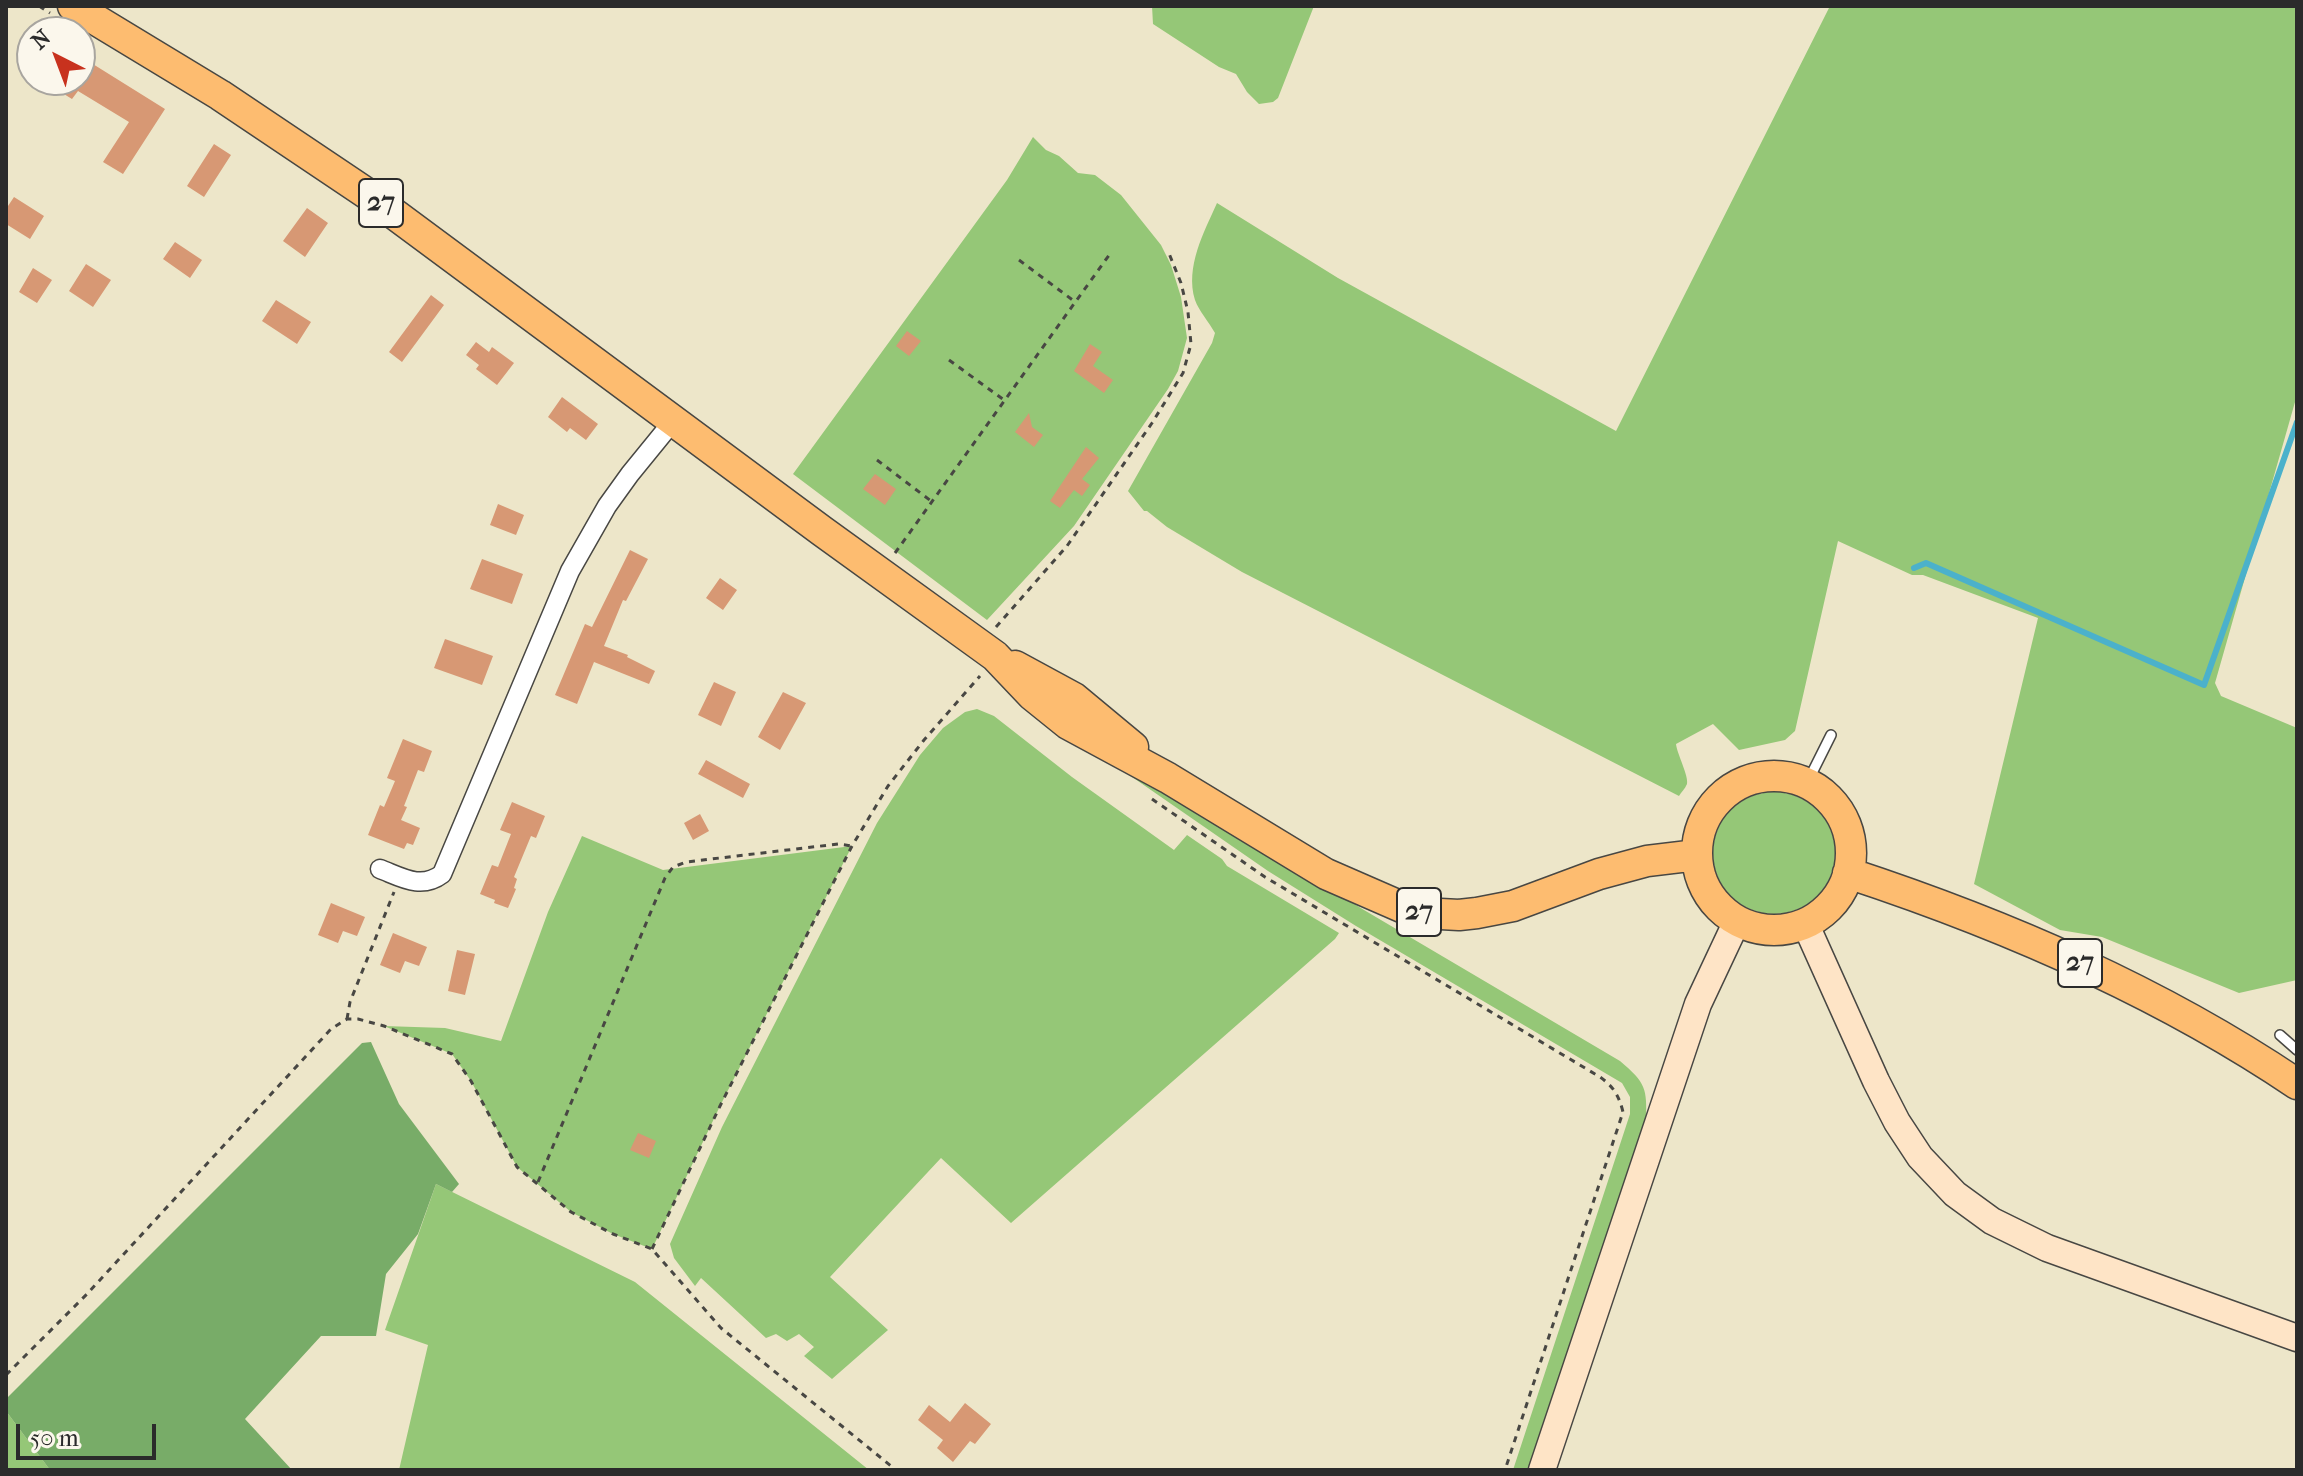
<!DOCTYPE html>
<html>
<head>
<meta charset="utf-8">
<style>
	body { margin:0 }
	#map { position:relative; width:2303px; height:1476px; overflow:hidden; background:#ede6c9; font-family:"IM FELL French Canon",serif }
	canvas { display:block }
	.frame { position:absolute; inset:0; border:8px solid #2b2b2b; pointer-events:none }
	.north { position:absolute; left:16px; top:16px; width:80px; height:80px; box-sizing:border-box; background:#fbf7ec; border:2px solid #a8a59f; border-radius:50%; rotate:318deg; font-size:22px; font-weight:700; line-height:32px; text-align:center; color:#2b2b2b }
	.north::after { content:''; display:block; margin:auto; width:28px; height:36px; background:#c8321e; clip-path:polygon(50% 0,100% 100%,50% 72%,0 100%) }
	.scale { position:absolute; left:16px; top:1424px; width:140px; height:36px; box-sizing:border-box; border:4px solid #2b2b2b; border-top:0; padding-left:10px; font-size:24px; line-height:28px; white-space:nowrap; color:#2b2b2b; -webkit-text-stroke:6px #fbf7ec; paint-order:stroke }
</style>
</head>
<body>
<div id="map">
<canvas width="2303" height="1476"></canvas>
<div class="frame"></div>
<div class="north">N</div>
<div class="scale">50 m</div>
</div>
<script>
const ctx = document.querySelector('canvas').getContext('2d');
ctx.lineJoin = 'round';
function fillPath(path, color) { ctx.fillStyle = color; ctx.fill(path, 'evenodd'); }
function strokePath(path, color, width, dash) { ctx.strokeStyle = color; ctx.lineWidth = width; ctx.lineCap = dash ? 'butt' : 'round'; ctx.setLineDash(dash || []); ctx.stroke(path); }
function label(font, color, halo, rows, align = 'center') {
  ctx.font = font + ' "IM FELL French Canon",serif'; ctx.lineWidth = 6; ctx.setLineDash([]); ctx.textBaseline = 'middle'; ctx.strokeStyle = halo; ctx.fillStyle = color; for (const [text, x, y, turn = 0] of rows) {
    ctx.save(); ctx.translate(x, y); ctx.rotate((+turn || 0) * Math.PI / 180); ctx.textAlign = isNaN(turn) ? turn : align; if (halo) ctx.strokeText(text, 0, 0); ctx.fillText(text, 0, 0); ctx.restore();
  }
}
const green = new Path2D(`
	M1152,6H1314L1278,98L1273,102L1259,104L1247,92L1236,74L1219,67L1153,24Z
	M1830,6H2297V395L2215,683L2221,696L2297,728V980L2239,993L2102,937L2060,930L1974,884L2038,618L1923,575H1912L1838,541L1795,731L1785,740L1739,750L1713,724L1676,744C1677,754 1689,776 1687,784C1685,789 1681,792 1679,796L1242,572L1167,527L1147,511H1144L1128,491L1212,343L1215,333C1209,322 1199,311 1195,300C1185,267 1204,232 1217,203L1338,278L1616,431Z
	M1033,137L1046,150L1059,156L1078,173L1095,175L1121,195L1161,245L1171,265L1181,297L1187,338L1178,371L1168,389L1074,526L987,620L793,474L1007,180Z
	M977,709L994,716L1072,777L1174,850L1187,835L1222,859L1227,866L1339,933L1335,939L1011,1223L941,1158L830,1277L888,1330L832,1379L804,1356L814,1347L799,1334L787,1341L776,1334L766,1338L701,1278L695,1286L674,1258L670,1244L722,1127L877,823L920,755L943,728L965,712Z
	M1096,752L1140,771L1364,910L1620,1061C1646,1083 1647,1088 1646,1121L1530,1470H1513L1630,1114V1097L1622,1083L1356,926L1268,871Z
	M1713 853a61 61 0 1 1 122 0a61 61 0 1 1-122 0Z
	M582,836L663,870L852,846L720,1106L652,1249L613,1234L571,1212L517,1167L471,1081L452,1054L384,1026L445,1028L501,1041L548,912Z
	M436,1184L635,1282L869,1470H399L428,1345L385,1330Z
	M6,1411L50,1470H6Z`);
const forest = new Path2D(`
	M371,1042L399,1104L459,1184L452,1192L436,1184L418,1234L386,1274L376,1336H321L245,1419L292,1470H50L6,1411V1399L362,1043Z`);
const stream = new Path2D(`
	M1914,568L1926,563L2204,685L2297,422`);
const building = new Path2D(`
	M80,56L165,109L123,174L103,162L129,122L78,91L72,99L41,80H80Z
	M214,144L231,155L204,197L187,186Z
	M14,197L44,216L30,239L6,224V209Z
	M307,208L328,223L305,257L283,241Z
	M175,242L202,260L190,278L163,259Z
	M86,264L111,280L93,307L69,291Z
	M33,268L52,280L37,303L19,292Z
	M431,295L444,305L402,362L389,352Z
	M276,300L311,322L297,344L262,321Z
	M907,331L921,341L909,356L896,346Z
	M476,342L489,352L492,347L514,363L497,385L476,369L479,365L466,355Z
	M1090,344L1102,352L1093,366L1113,380L1104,393L1074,371Z
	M562,397L598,424L586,440L570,428L567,432L548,417Z
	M1029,413L1032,427L1043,435L1034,447L1015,432Z
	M1086,447L1099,458L1082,479L1090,485L1082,496L1074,490L1060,508L1050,501Z
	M875,474L896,489L885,505L863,489Z
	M498,504L524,515L516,535L490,525Z
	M630,550L648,559L626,601L623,600L604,646L628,655L627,657L655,671L649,684L594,662L577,704L555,695L585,624L592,627Z
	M482,559L523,574L512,604L470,589Z
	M720,578L737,590L723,610L706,598Z
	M445,639L493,656L482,685L434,668Z
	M714,682L736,692L721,726L698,715Z
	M783,692L806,703L780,750L758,737Z
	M403,739L432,751L424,772L418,770L404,806L407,807L401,820L420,828L413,845L407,843L404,849L368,835L380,805L384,807L395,781L387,778Z
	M706,760L750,784L743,798L698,774Z
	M512,802L545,816L536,838L531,836L514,877L517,879L514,888L516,889L508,908L494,903L495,900L480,894L492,865L498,867L511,834L500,830Z
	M700,814L709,831L693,840L684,823Z
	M331,903L365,917L357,936L343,931L338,943L318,935Z
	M393,933L427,947L419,966L405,961L400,973L380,965Z
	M457,950L475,954L465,995L448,991Z
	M638,1133L656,1141L649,1158L630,1150Z
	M965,1403L991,1424L975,1444L970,1441L953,1462L937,1448L943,1440L918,1420L929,1405L950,1422Z`);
const path = new Path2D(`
	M39,6L50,13
	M1019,260L1074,301
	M949,360L1004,400
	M877,460L931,501
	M895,553L1112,251
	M996,627L1067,546L1152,423L1183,373L1191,344L1188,312L1181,283L1168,251
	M1152,799L1265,877L1600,1077C1614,1087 1619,1096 1623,1112L1505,1470
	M347,1019L350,1002L394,892
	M538,1182L665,878L673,867L686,862L838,844L852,846
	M652,1249L720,1106L852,846L888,786L924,740L980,676
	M6,1375L87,1294L331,1029L347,1019H358L384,1026L452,1054L471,1081L517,1167L571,1212L613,1234L652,1249L721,1328L896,1470`);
const service = new Path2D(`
	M1807,783L1831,735
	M2280,1035L2297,1050`);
const minor = new Path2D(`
	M380,869C401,877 421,890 442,874L570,571L607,506L630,474L674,420`);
const secondary = new Path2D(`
	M1805,923L1876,1081L1897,1122L1920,1157L1955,1194L1992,1221L2047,1248L2297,1338
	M1542,1470L1698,1004L1737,921`);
const primary = new Path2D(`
	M73,6L220,95L366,193L822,531L995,656L1032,695L1068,724L1168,778L1326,874L1404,908L1422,913L1459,915L1477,913L1513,906L1599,874L1647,861L1697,855
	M1015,666L1074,698L1133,747
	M1697 853a77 77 0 1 1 154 0a77 77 0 1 1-154 0Z
	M1848,873C2006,925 2159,991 2297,1084`);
const shields = [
	[381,203,44],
	[1419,912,44],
	[2080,963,44]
];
const shieldNames = [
	["27",381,203],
	["27",1419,912],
	["27",2080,963]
];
fillPath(green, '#95c777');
fillPath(forest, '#78ac68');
strokePath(stream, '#4bb1cb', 6);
fillPath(building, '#d79874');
strokePath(service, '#484743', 12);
strokePath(minor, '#484743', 21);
strokePath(secondary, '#484743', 29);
strokePath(primary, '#484743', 33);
strokePath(path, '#484743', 3, [6, 6]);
strokePath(service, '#fff', 9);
strokePath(minor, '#fff', 18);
strokePath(secondary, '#fee4c6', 26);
strokePath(primary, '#fdbc70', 30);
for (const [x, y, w] of shields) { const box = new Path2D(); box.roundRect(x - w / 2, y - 24, w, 48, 6); ctx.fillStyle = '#fbf7ec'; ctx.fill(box); strokePath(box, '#2b2b2b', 2); }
label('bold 28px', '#2b2b2b', null, shieldNames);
</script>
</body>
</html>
